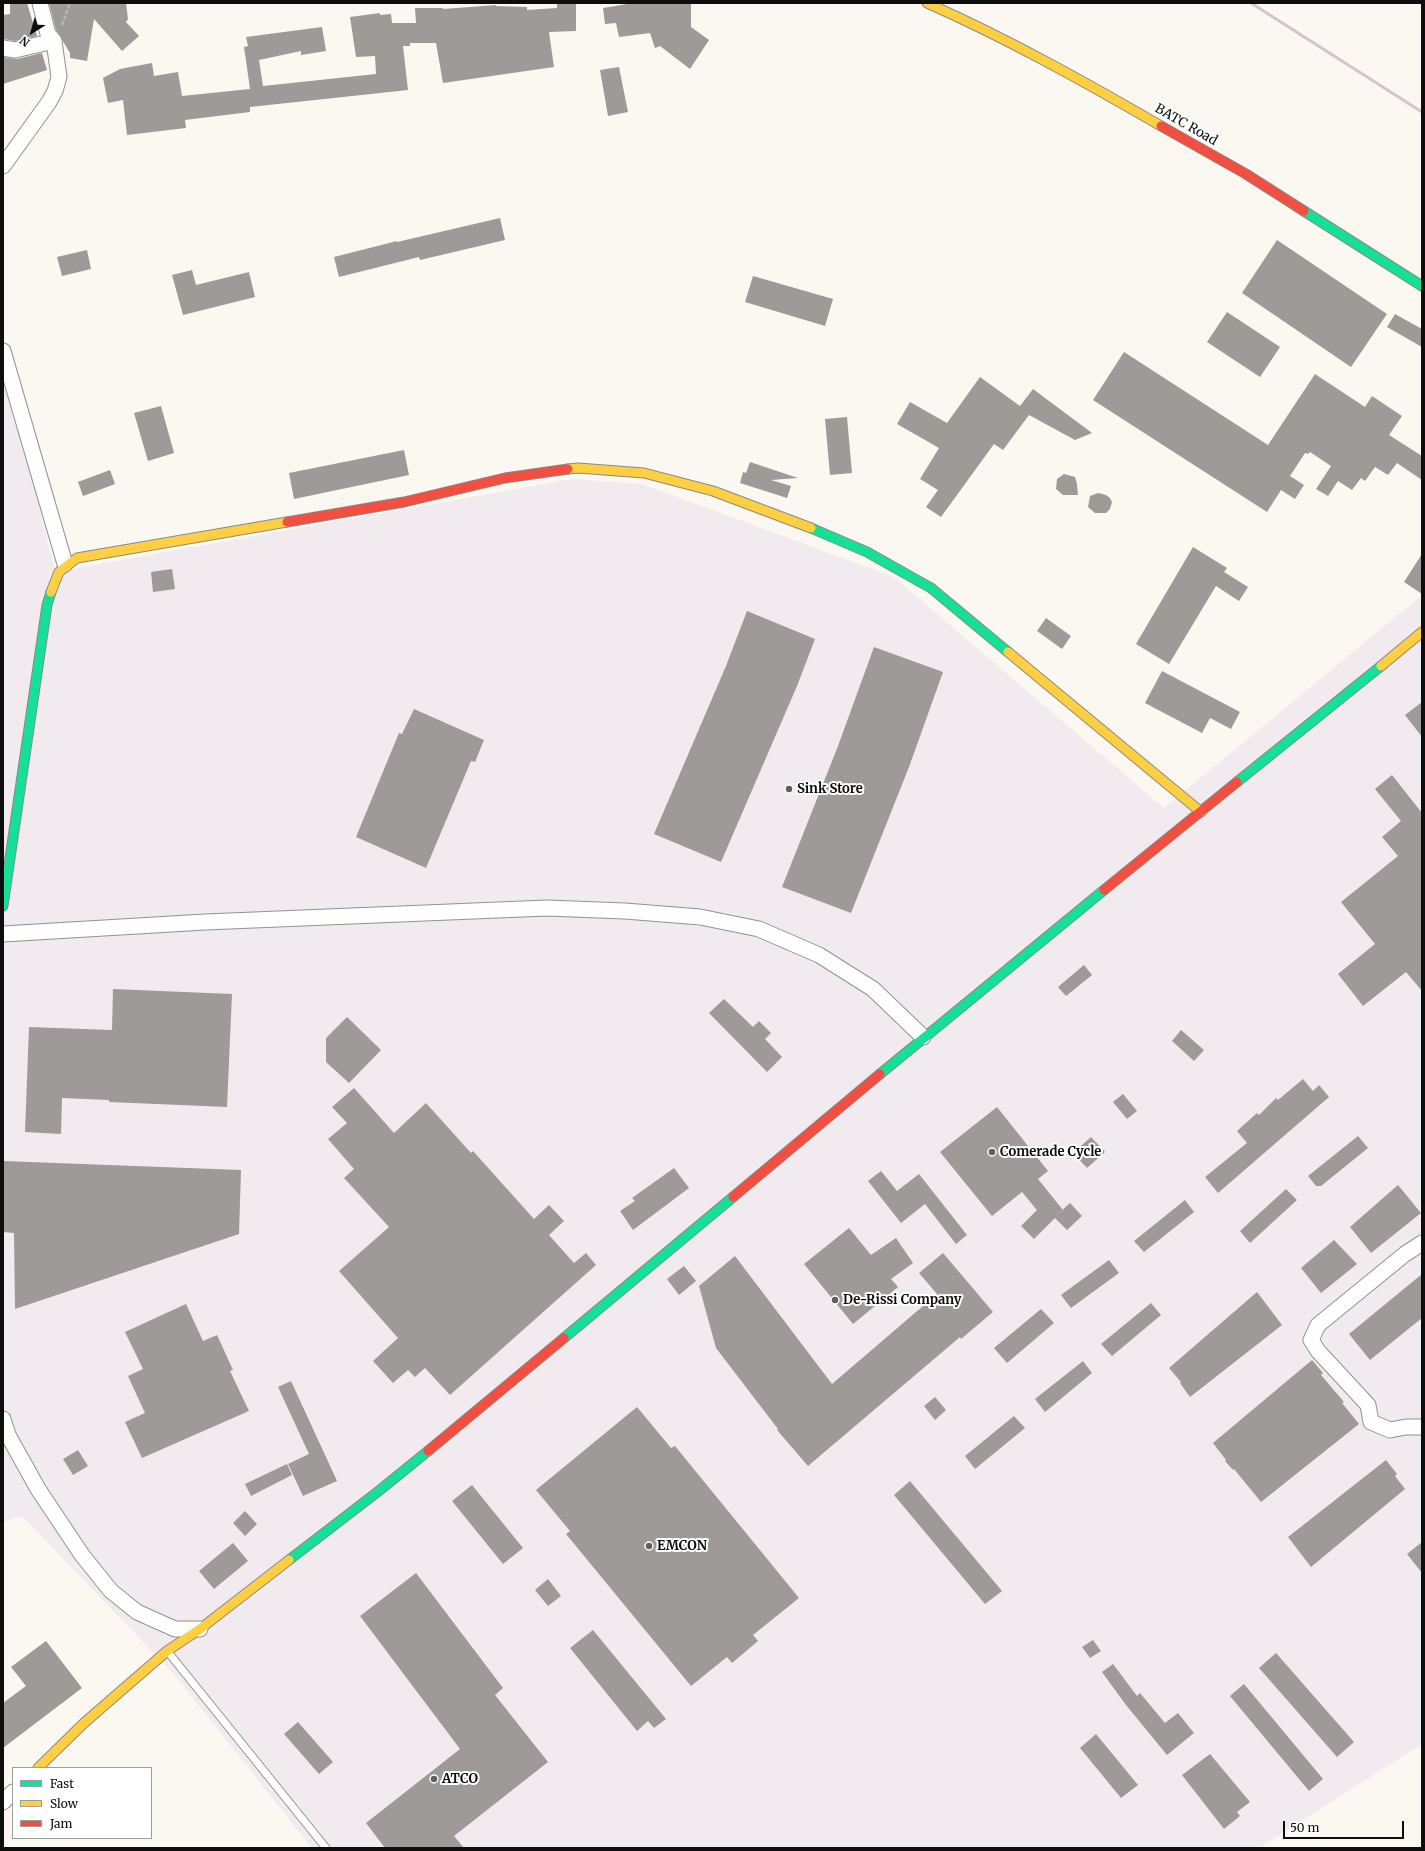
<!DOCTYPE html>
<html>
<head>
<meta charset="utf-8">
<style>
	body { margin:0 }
	#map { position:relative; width:1425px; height:1851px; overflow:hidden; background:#fbf7f1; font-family:Merriweather,serif }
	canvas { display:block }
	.frame { position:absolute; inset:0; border:4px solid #0d0d0d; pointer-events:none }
	.legend { position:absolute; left:12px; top:1767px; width:140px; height:72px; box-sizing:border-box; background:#fff; border:1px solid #9e9e9e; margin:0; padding:5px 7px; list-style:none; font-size:12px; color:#0d0d0d }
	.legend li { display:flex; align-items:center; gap:8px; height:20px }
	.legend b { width:20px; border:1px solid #9e9e9e }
	.north { position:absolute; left:12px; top:12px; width:40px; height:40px; -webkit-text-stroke:3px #fff; paint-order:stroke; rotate:217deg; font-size:11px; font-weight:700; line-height:16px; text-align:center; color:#0d0d0d }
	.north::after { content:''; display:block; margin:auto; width:14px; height:18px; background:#0d0d0d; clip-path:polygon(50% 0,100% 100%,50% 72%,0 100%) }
	.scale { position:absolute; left:1283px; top:1821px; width:121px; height:18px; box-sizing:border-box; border:2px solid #0d0d0d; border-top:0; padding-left:5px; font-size:12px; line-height:14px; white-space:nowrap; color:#0d0d0d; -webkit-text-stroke:3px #fff; paint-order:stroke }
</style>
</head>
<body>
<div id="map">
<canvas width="1425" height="1851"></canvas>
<div class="frame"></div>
<ul class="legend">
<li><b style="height:5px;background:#16e098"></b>Fast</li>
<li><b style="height:5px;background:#ffcf43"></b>Slow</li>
<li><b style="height:5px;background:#f24e42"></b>Jam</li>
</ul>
<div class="north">N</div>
<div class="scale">50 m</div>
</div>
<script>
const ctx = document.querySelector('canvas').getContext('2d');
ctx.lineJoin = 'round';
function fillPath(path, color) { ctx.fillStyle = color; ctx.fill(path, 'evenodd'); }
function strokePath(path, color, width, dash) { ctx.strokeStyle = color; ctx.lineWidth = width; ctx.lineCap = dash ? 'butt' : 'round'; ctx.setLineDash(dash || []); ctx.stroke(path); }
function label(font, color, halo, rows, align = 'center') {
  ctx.font = font + ' Merriweather,serif'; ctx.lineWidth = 4; ctx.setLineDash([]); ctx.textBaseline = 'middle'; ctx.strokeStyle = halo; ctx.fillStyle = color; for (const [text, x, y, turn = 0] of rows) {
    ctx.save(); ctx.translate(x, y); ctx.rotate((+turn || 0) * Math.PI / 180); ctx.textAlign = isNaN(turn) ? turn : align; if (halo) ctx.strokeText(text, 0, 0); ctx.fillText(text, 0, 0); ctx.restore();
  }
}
const industrial = new Path2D(`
	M3,362L8,374L55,572L572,479L642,484L894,577L1164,808L1422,595V1744L1259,1848H312L173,1673L22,1516L3,1522Z`);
const building = new Path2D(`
	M10,3H27L37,36L15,41L3,39V15L10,14Z
	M49,3H126L128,19L126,22L139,36L122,51L94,19L87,61L70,58V53L56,30Z
	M557,3H576V31L549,32L554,67L443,83L436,43H410V46H403L408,90L250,107V112L185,120L186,128L127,135L123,100L108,103L103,78L120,69L152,63L154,76L178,72L182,96L250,89L244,47L248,46L246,37L322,27L326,51L301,55V51L259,60L263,86L376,74L375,56L356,57L350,17L380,13V15L391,14L392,23H416L415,8H443V9L496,5V6L527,7V10L557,8Z
	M633,3H691V27L709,40L690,69L660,46L655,48L650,33L619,37L616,23L605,24L603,8Z
	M42,53L47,70L3,84V57L17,59Z
	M619,67L628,112L608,116L600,70Z
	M500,218L505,240L420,260L419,257L339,277L334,257L397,241V242Z
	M1277,240L1387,314L1351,367L1242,293Z
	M87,250L91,269L62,276L57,257Z
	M192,270L196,285L249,272L255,297L183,315L172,275Z
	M753,276L833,299L825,326L745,302Z
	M1227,312L1280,347L1260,377L1207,342Z
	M1395,314L1422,329V347L1387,327Z
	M1124,352L1268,445L1315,374L1365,407L1372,396L1402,416L1389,435L1422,456V480L1397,463L1388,475L1375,467L1365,481L1361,478L1352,490L1338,481L1328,496L1316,489L1331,466L1310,452L1308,454L1305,453L1290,476L1304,485L1295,499L1281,490L1267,512L1093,400Z
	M980,377L1020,406L1033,389L1092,433L1075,440L1029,415L1003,450L994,444L941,517L926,507L938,490L920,479L939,448L897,424L910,402L947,423Z
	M161,406L174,453L148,461L134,413Z
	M847,417L852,473L830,475L825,419Z
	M404,450L409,475L294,499L289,473Z
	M750,462L798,478L771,480L791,486L787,498L740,483L743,472L746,473Z
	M110,470L115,484L83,496L78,482Z
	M1064,474L1075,477L1077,484L1078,495H1063L1056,489L1057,479Z
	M1098,493L1106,495L1110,498L1112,502L1110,509L1106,513H1095L1088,507L1090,496Z
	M1193,547L1227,568L1224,572L1248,587L1239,601L1216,586L1169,664L1136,644Z
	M1422,554V594L1404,582Z
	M172,569L175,589L153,592L151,572Z
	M747,611L815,639L797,686L721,862L654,834L726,666Z
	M1046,618L1071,636L1062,649L1037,631Z
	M874,647L943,672L909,767L851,913L782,887L838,746Z
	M1162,671L1240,712L1231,729L1210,718L1202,733L1145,703Z
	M1422,702V737L1405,715Z
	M414,709L484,740L475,762L471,761L426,868L356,837L399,733L402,734Z
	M1392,775L1422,813V991L1406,972L1363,1006L1338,974L1375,944L1341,902L1398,856L1382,837L1401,821L1375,789Z
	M1084,965L1092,975L1066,996L1058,987Z
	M113,989L232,994L227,1107L109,1102V1100L62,1098L61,1134L25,1132L29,1027L112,1030Z
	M724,999L753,1027L759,1021L771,1033L765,1039L782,1057L767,1072L709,1013Z
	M347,1017L381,1050L349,1083L326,1062V1038Z
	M1181,1030L1204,1050L1194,1061L1172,1041Z
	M1303,1079L1313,1091L1319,1085L1329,1097L1218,1193L1205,1177L1247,1143L1237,1131L1257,1113L1259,1115L1276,1098L1278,1100Z
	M354,1088L394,1133L426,1103L471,1153L473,1151L534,1219L549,1205L564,1221L549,1235L574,1263L586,1253L596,1265L450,1395L425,1368L415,1377L408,1370L393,1383L373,1361L398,1338L339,1271L389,1227L344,1178L354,1169L328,1139L347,1123L332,1107Z
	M1123,1094L1137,1111L1127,1119L1113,1102Z
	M997,1107L1048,1171L1038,1179L1063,1210L1055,1217L1070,1203L1082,1216L1067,1230L1055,1218L1034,1239L1021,1226L1037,1210L1022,1192L992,1216L940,1152Z
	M1358,1136L1368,1148L1321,1186H1316L1308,1176Z
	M1091,1137L1105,1152L1087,1168L1073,1153Z
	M3,1161L241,1170L239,1234L15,1309L14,1233L3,1232Z
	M674,1168L689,1188L633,1230L620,1211L635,1201L632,1198Z
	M881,1171L897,1191L919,1174L967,1235L956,1244L925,1204L901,1223L868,1181Z
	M1398,1185L1421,1213L1371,1253L1350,1227Z
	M1286,1189L1297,1200L1250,1243L1240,1231Z
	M1185,1200L1194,1212L1144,1252L1134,1241Z
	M849,1228L871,1255L896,1238L913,1263L891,1279L898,1287L853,1324L804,1264Z
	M1334,1240L1357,1264L1321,1293L1301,1268Z
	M943,1253L993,1312L961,1339L960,1337L808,1466L777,1430L778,1429L716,1348L699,1286L735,1256L832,1384L937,1294L919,1273Z
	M1109,1260L1119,1273L1071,1308L1061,1295Z
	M684,1266L696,1281L679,1295L667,1279Z
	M1422,1274V1318L1370,1360L1349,1334Z
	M1257,1292L1282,1325L1190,1397L1180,1383L1181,1382L1169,1368Z
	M1151,1303L1161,1315L1112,1356L1101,1344Z
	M186,1304L203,1341L217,1335L233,1370L230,1371L249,1411L142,1458L125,1422L145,1413L128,1376L143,1369L125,1332Z
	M1041,1309L1054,1323L1007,1363L994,1348Z
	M1312,1360L1323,1373L1321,1375L1344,1402L1342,1403L1359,1424L1261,1502L1234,1469L1233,1470L1225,1461L1226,1460L1213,1443Z
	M1083,1361L1092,1373L1045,1412L1035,1399Z
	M291,1381L337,1481L303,1496L288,1464L309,1454L278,1387Z
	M935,1397L946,1410L935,1420L924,1406Z
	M637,1407L671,1448L675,1446L799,1598L753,1635L758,1641L732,1663L727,1657L691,1686L566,1534L570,1531L536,1490Z
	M1014,1416L1025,1428L975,1469L965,1456Z
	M78,1450L88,1466L73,1475L63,1459Z
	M1386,1460L1397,1474L1395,1476L1405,1489L1311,1567L1288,1537Z
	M287,1464L292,1475L251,1496L245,1484Z
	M910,1481L1002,1591L985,1604L894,1495Z
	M472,1485L523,1548L503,1564L452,1501Z
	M245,1511L257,1524L245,1536L233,1523Z
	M1422,1542V1573L1407,1554Z
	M233,1543L248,1561L214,1589L199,1571Z
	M416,1573L503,1688L495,1695L548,1762L454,1836L464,1848H385L366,1823L460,1749L360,1616Z
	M548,1579L561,1596L548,1606L535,1590Z
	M593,1630L666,1719L654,1728L648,1721L637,1731L570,1648Z
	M1093,1640L1101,1651L1090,1658L1082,1647Z
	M46,1641L82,1688L3,1748V1703L26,1686L11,1667Z
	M1276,1653L1354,1742L1337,1757L1259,1668Z
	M1113,1664L1137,1696L1140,1693L1165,1723L1178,1713L1194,1733L1167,1755L1126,1705L1102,1672Z
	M1244,1684L1323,1779L1309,1791L1230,1696Z
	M298,1722L333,1762L319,1774L284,1734Z
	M1096,1734L1138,1785L1121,1798L1080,1748Z
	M1210,1754L1250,1802L1237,1812L1240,1816L1224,1829L1182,1775Z`);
const path = new Path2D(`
	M62,25L70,3`);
const lane = new Path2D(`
	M168,1652L326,1848`);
const street = new Path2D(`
	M3,48L15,50L54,41
	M3,166L49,102L55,91L59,77L54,41L48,34L40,3
	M3,351L65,564
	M3,934L205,922L547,908L625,911L700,917L759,929L819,955L873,989L923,1037
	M1422,1243L1405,1254L1318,1325L1311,1340L1318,1351L1368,1405L1371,1422L1390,1430L1406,1427H1422
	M3,1419L8,1435L38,1489L82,1555L111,1591L137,1612L175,1629H200
	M3,1802L13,1792`);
const fast = new Path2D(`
	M1304,211L1422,286
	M811,528L867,552L931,588L1008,652
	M1237,782L1381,666
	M3,906L47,605L51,592
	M880,1074L1104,890
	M564,1338L733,1197
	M289,1560L380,1490L428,1451`);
const slow = new Path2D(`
	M927,3C1008,39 1085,82 1161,126
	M568,469L578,468L644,473L713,491L811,528
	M51,592L59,572L77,558L287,522
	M1008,652L1201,812
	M1381,666L1422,632
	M38,1768L84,1723L167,1651L200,1629L289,1560`);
const jam = new Path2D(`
	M1161,126L1246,174L1304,211
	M287,522L404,502L505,478L568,469
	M1104,890L1237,782
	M733,1197L880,1074
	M428,1451L564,1338`);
const rail = new Path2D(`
	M1251,3L1422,112`);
const markers = [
	[789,789,4,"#605f5d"],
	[992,1152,4,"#605f5d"],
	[835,1300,4,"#605f5d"],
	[649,1546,4,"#605f5d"],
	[434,1779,4,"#605f5d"]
];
const streetNames = [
	["BATC Road",1186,125,30]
];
const poiNames = [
	["Sink Store",797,789],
	["Comerade Cycle",1000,1152],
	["De-Rissi Company",843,1300],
	["EMCON",657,1546],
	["ATCO",442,1779]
];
fillPath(industrial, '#f1ebef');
fillPath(building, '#9e9a97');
strokePath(lane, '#949290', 9);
strokePath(street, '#949290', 17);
strokePath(fast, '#8b8986', 11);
strokePath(slow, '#8b8986', 11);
strokePath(jam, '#8b8986', 11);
strokePath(path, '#b8b7b6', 2.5, [4, 2]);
strokePath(lane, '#fefefd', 7);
strokePath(street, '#fefefd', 15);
strokePath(fast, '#16e098', 9);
strokePath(slow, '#ffcf43', 9);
strokePath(jam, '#f24e42', 9);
strokePath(rail, '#d8c4c8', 3);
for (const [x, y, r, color] of markers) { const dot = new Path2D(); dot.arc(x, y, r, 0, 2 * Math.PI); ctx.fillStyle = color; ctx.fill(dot); strokePath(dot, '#fff', 1.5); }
label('13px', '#0d0d0d', '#fff', streetNames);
label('bold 13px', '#0d0d0d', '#fff', poiNames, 'left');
</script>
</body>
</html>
